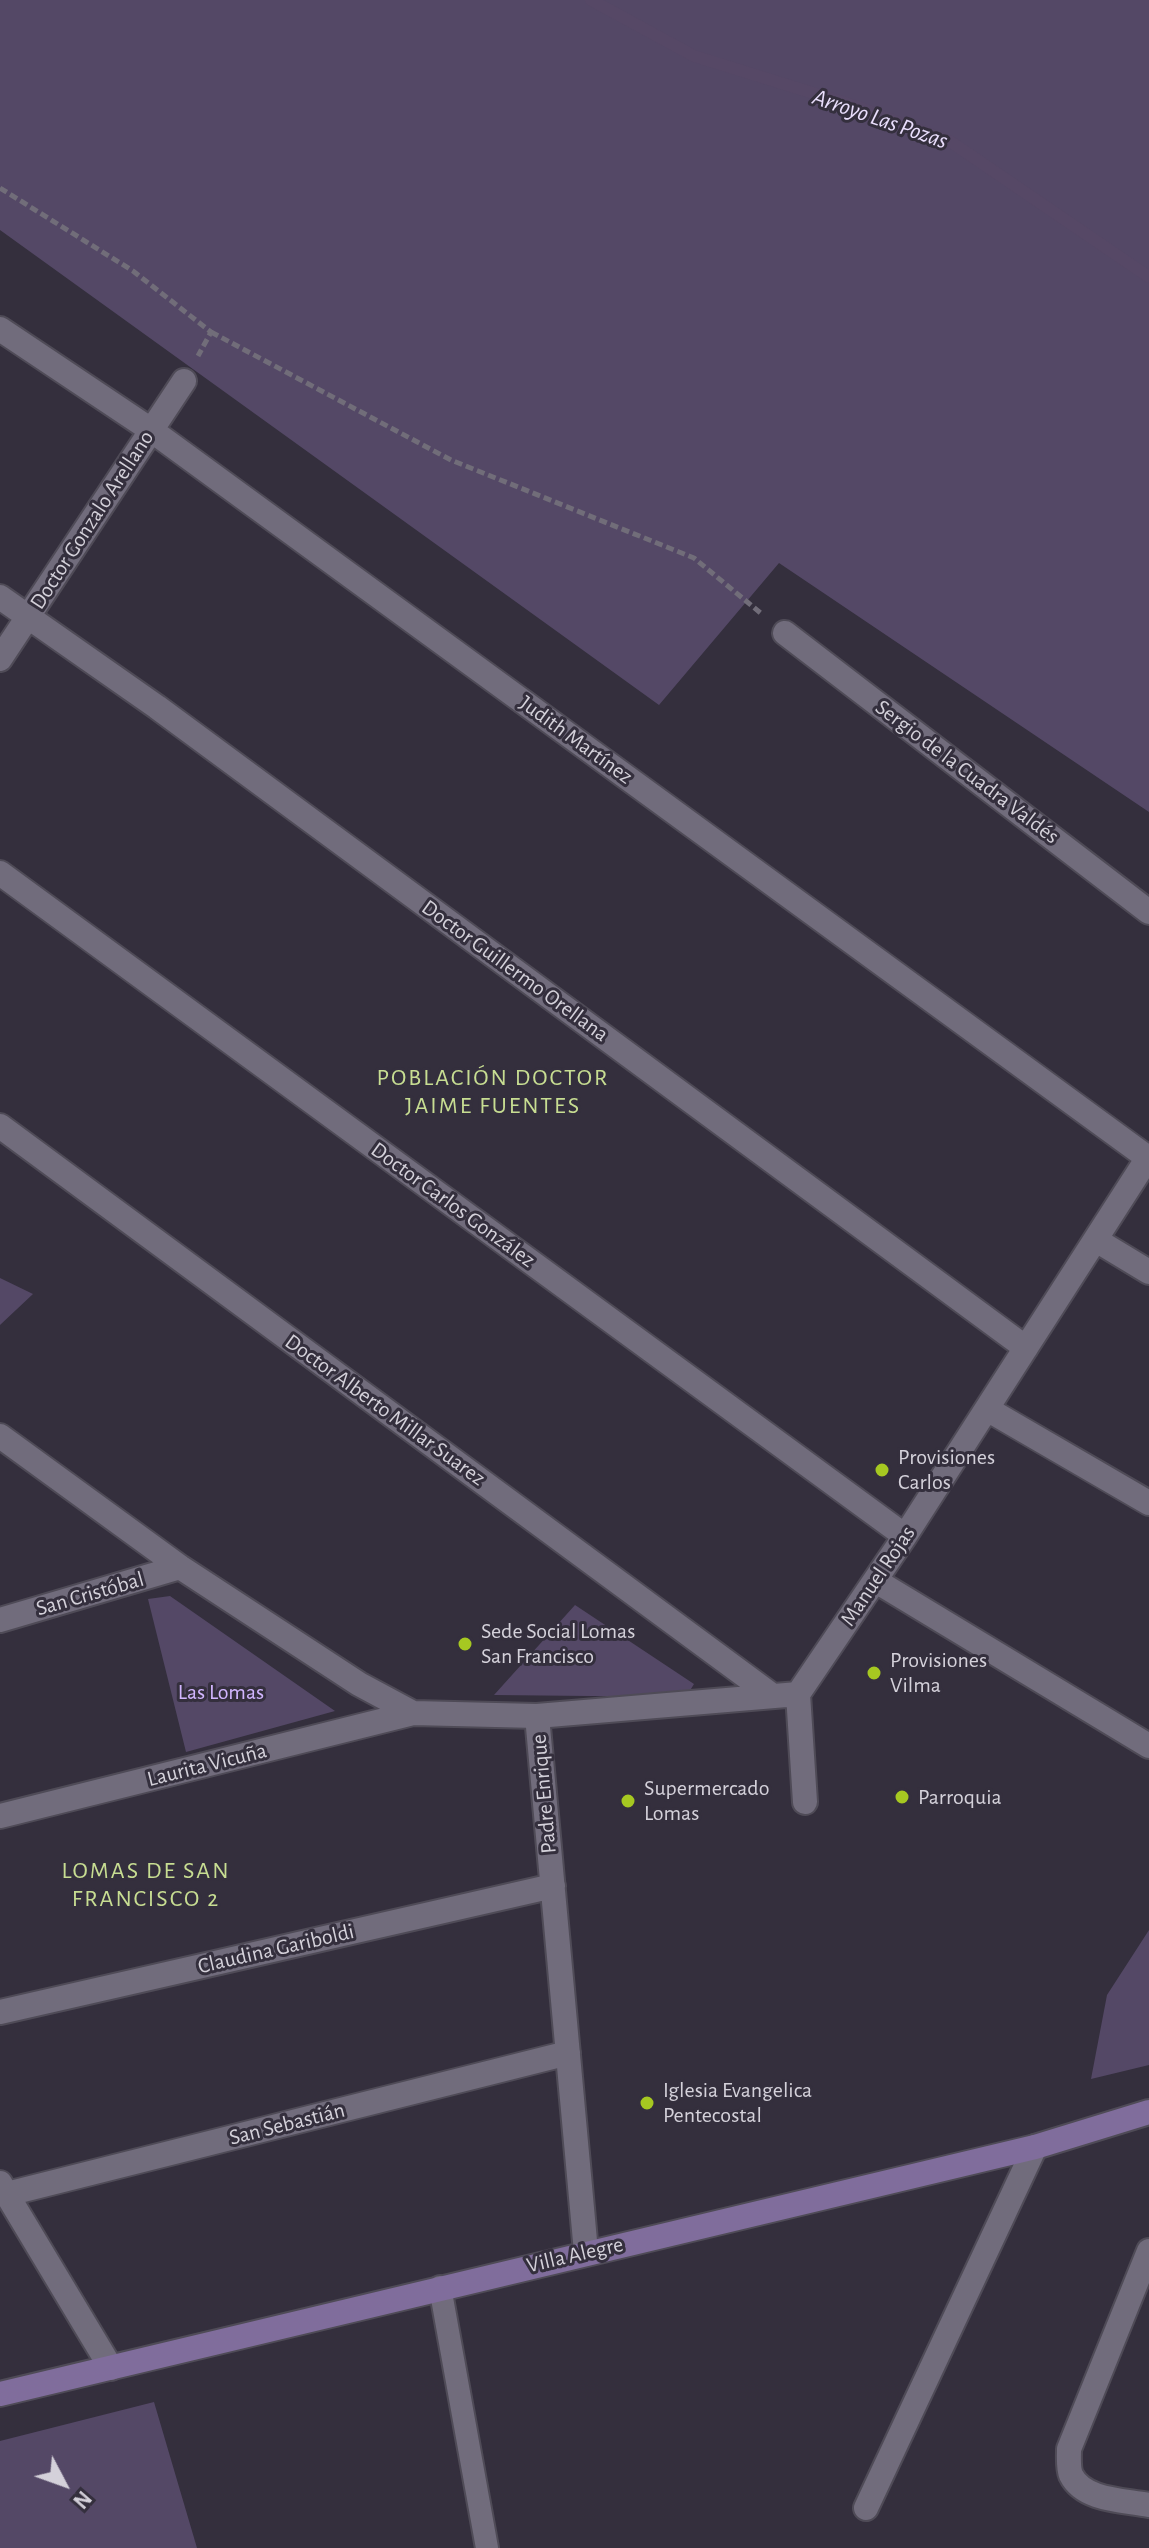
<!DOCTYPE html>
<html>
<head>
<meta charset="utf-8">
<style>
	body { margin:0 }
	#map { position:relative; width:1149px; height:2548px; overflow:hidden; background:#342f3d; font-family:"Alegreya Sans",sans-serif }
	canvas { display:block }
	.north { position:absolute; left:24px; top:2444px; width:80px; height:80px; -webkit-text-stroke:6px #342f3d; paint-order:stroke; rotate:131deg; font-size:22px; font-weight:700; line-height:32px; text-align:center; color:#d4d1da }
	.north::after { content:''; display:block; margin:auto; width:28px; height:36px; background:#d4d1da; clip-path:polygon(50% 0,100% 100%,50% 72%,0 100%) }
</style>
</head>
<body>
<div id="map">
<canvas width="1149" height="2548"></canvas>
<div class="north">N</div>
</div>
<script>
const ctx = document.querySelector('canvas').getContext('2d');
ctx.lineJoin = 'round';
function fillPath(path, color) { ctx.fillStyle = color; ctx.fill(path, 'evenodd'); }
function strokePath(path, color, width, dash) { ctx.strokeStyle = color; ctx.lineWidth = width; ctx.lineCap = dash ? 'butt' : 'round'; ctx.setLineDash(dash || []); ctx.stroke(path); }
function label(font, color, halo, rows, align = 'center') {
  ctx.font = font + ' "Alegreya Sans",sans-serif'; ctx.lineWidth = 6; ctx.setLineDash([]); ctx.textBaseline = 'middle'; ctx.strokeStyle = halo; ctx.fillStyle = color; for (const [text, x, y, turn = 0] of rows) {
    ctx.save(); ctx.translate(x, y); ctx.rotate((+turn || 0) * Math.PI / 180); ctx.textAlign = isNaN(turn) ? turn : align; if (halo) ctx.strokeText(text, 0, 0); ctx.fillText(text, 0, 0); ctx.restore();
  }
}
const green = new Path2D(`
	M0,0H1149V812L779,563L659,705L0,230Z
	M0,1278L33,1294L0,1325Z
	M170,1596L335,1711L186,1752L148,1599Z
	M575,1605L694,1684L686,1697L494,1695Z
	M1149,1930V2065L1091,2079L1107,1995Z
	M154,2402L197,2548H0V2441Z`);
const stream = new Path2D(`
	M591,0L694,56L858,107L951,142L1149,277`);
const path = new Path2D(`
	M0,188L133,271L211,332L198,356
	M211,332L451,460L694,558L763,615`);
const service = new Path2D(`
	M440,2287L487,2548`);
const minor = new Path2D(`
	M0,329L151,430L1148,1158
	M0,597L157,707L1026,1348
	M785,633L1149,912
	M0,659L184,381
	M0,873L905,1536
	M0,1126L770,1694
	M1096,1240L1149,1272
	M987,1409L1149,1503
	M0,1436L180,1567L359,1684L413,1713L537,1716L798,1694L905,1536L1149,1156
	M876,1581L1149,1746
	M0,1620L180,1567
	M798,1694L805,1802
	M537,1716L586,2252
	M0,1816L413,1713
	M0,2012L553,1886
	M0,2183L111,2368
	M7,2194L568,2053
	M1149,2251L1069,2449C1069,2457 1068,2468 1071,2475C1084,2501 1124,2500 1149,2505
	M866,2508L1035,2147`);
const secondary = new Path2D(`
	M0,2394L1035,2147L1149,2112`);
const markers = [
	[882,1470,8,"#a6c821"],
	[465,1644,8,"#a6c821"],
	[874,1673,8,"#a6c821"],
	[902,1797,8,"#a6c821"],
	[628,1801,8,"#a6c821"],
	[647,2103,8,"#a6c821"]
];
const streetNames = [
	["Doctor Gonzalo Arellano",92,520,-57],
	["Judith Martínez",576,740,36],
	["Sergio de la Cuadra Valdés",967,772,37],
	["Doctor Guillermo Orellana",515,971,36],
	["Doctor Carlos González",453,1205,36],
	["Doctor Alberto Millar Suarez",385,1410,36],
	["Manuel Rojas",878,1576,-56],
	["San Cristóbal",90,1594,-16],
	["Laurita Vicuña",207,1765,-14],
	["Padre Enrique",544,1794,-95],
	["Claudina Gariboldi",276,1949,-13],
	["San Sebastián",287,2124,-14],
	["Villa Alegre",575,2255,-13]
];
const poiNames = [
	["Provisiones",898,1457],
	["Carlos",898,1482],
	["Sede Social Lomas",481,1631],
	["San Francisco",481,1656],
	["Provisiones",890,1660],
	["Vilma",890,1685],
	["Supermercado",644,1788],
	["Lomas",644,1813],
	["Parroquia",918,1797],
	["Iglesia Evangelica",663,2090],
	["Pentecostal",663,2115]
];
const parkNames = [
	["Las Lomas",221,1692]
];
const waterNames = [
	["Arroyo Las Pozas",880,119,19]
];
const neighbourhoodNames = [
	["POBLACIÓN DOCTOR",493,1078],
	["JAIME FUENTES",493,1106],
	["LOMAS DE SAN",146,1871],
	["FRANCISCO 2",146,1899]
];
fillPath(green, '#544866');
strokePath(stream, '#564866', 12);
strokePath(service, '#4f4b57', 26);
strokePath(minor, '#4f4b57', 28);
strokePath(secondary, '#4f4b57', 28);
strokePath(path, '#716d79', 5, [8, 4]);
strokePath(service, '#716c7c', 22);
strokePath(minor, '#716c7c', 24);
strokePath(secondary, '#806d9c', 24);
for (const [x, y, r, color] of markers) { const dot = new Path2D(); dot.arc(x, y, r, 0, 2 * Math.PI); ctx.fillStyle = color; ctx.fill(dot); strokePath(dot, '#342f3d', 3); }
label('22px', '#d4d1da', '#342f3d', streetNames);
label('22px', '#d4d1da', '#342f3d', poiNames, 'left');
label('22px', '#d2b6ff', '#342f3d', parkNames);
label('italic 24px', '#e9defc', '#342f3d', waterNames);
ctx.letterSpacing = '2px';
label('24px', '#c7dd92', '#342f3d', neighbourhoodNames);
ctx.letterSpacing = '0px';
</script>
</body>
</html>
